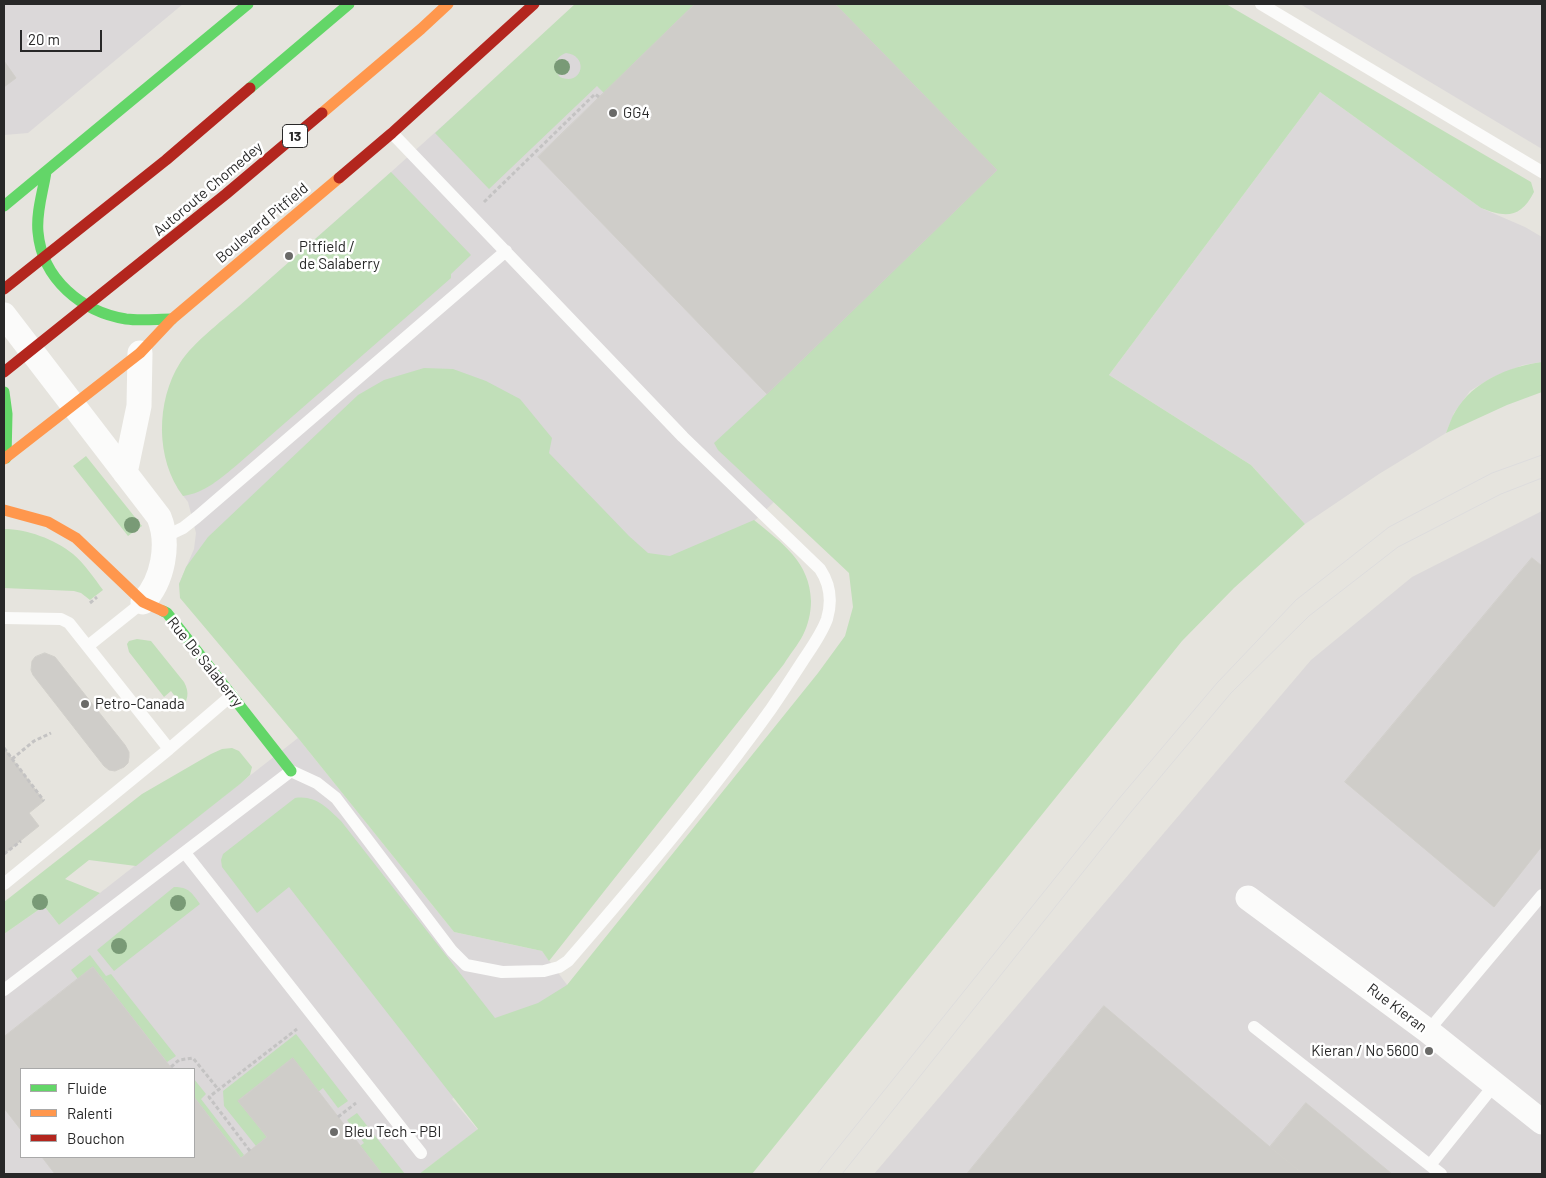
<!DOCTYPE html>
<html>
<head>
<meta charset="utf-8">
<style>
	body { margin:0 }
	#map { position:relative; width:1546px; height:1178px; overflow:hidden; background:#e6e4de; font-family:Barlow,sans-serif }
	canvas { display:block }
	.frame { position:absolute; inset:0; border:5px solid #282828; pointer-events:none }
	.legend { position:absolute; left:20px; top:1068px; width:175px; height:90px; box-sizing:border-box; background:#fff; border:1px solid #a9a9a9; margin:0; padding:6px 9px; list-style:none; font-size:15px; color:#282828 }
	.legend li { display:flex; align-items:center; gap:10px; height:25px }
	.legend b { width:25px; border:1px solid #a9a9a9 }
	.scale { position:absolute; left:20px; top:30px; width:82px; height:22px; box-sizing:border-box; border:2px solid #282828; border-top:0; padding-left:6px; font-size:15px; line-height:18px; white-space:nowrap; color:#282828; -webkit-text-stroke:4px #fff; paint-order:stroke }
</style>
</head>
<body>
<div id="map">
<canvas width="1546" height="1178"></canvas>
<div class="frame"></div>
<ul class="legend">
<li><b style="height:6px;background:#63d668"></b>Fluide</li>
<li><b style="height:6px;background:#ff974d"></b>Ralenti</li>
<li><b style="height:6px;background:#b3261e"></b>Bouchon</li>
</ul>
<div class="scale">20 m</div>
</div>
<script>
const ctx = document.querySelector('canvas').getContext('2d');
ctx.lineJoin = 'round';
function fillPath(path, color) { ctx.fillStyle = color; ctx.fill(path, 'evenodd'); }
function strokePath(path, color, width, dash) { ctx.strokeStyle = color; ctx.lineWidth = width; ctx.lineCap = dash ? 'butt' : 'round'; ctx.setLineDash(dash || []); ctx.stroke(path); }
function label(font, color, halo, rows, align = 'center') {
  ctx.font = font + ' Barlow,sans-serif'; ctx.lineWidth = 5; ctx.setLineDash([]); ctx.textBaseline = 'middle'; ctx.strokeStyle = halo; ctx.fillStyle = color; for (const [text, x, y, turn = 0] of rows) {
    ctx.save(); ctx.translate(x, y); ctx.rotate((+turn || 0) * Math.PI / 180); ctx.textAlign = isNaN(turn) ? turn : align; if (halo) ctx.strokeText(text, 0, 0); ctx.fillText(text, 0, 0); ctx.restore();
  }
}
const industrial = new Path2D(`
	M4,4H183L28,133L4,135Z
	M578,4H845L1021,180L824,454L626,644L179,584L194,549L196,533L188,502L178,489L168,463L162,432L166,400L173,378L181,362L211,331L391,172Z
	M1300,4H1542V149L1325,19Z
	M1320,92L1481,208L1525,227L1542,237V362L1523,365L1493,377L1470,391L1454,413L1446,433L1379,474L1305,524L1251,465L1109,375Z
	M1542,511V1174H874L1311,660L1412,577Z
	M298,738L454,932L542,951L579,1001L452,1099L478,1130L419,1174H4V934L44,906L59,925ZM21,1069H194V1157H21Z`);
const green = new Path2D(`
	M575,4H695L604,93L597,86L489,189L435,133ZM566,53C590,56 582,87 560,77C552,67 555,57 566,53Z
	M835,4H1226L1531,182L1534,192C1521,218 1506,218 1481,208L1320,92L1109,375L1251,465L1305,524L1234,588L1182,641L752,1174H419L478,1129L289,887L257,913L222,867L221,860L223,854L295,798C316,795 327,808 341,821L495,1018L538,1003L567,985L818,673L845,636L853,607L849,573L718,450L714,443L767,394L996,170Z
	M391,172L471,255L451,274V278L238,464C221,478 205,493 183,496C155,459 156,401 180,363C193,342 227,317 246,300C294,257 343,215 391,172Z
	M1542,362V392L1507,405L1446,433C1449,426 1451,418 1455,412C1473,381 1508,367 1542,362Z
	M424,368L453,369L486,381L520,399L552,438L549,453L629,536L648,553L670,556L754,520C782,543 810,562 811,601C811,613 808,625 803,635C798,645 790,654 784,664L549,961L542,951L454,932L298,738L180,598L179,584L186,567L208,537L358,395L384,380Z
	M86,456L142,526L128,536L73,466Z
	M4,529C27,529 54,539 73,554C84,563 94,578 103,590L90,600L81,593L74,591L4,588Z
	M137,639L151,641L184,682C190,693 188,701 180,710H175L169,704L176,698L171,691L164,697L129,652L127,644L129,641Z
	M232,748L239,751L252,767L250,775L240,784L136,866L89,860L65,879L100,893L59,925L44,906L4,934V902L142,794L211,754L222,749Z
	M174,887C189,887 192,893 200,904L114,971L97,950Z
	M90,955L106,976L111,974L176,1056L167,1062L93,967L78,979L71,970Z
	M296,1034L348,1101L338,1108L323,1088L318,1092L292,1059L239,1100L267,1137L256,1146L224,1106L223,1091Z
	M194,1079L206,1094L201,1099L244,1155L241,1158L194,1097Z
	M357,1113L405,1174H382L360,1146L364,1143L347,1120Z`);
const building = new Path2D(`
	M695,4H835L997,170L767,394L538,157Z
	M4,61L16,78L4,87Z
	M1532,558L1542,566V846L1494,907L1345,782Z
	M45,653L55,657L125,745L129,752V757L128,763L124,767L115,771L109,770L104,766L33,675L31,670L32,661L35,657Z
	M4,748L44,801L29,813L39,826L4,854Z
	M93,967L172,1069H21V1130L4,1108V1037Z
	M1104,1006L1270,1147L1303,1174H967Z
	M293,1058L382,1174H55L42,1157H194V1097L241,1158L267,1137L238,1101Z
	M1306,1103L1392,1174H1303L1270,1147Z`);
const path = new Path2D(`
	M484,202L595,94L599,97
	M90,603L97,597
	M4,748L44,801
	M12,759L34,741L51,733
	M4,854L21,841
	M171,1067L179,1060L193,1058L218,1089
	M338,1117L356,1103
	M250,1151L209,1097L297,1029`);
const lane = new Path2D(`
	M1261,4L1542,172
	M164,537L183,528L197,517L506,251
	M4,618L61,619L69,623L169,749
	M88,646L143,602
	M185,853L421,1153
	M4,884L169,749L232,695
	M4,990L291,771L317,783L336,798L452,951L466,965L502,972L544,971L559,967L568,961C639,879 708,797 771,709C782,693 793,676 804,659C812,647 822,633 827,619C832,602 830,584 820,569L683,437L392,133
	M1254,1027L1441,1174
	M1428,1031L1542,895
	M1430,1165L1495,1084`);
const street = new Path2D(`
	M4,315L159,517C170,544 163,581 143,602
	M125,473L139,406L140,353
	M1248,898L1428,1031L1542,1122`);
const fast = new Path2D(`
	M250,88L349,4
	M46,172C43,192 36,212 38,232C42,279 82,312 126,319C141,321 157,319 172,319
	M4,206L248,4
	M4,392L7,414L6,458
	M163,611L167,613L291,771`);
const slow = new Path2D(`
	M322,113L421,29L448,4
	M4,459L140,353L172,319L339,178
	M4,510L48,522L76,538L143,602L163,611`);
const jam = new Path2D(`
	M339,178L392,133L534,4
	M4,289L166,160L250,88
	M4,372L226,194L322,113`);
const tram = new Path2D(`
	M817,1174L1117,801L1217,683L1296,600L1389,527L1492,473L1542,455
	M842,1174L1131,812L1231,693L1309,616L1398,547L1501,494L1542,478`);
const trees = [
	[562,67],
	[132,525],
	[40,902],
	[178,903],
	[119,946]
];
const markers = [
	[613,113,5,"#6a6a68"],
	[289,256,5,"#6a6a68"],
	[85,704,5,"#6a6a68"],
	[1429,1051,5,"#6a6a68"],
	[334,1132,5,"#6a6a68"]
];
const shields = [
	[295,136,25]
];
const shieldNames = [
	["13",295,136]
];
const poiNames = [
	["GG4",623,113],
	["Pitfield /",299,247],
	["de Salaberry",299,264],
	["Petro-Canada",95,704],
	["Kieran / No 5600",1419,1051,"right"],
	["Bleu Tech - PBI",344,1132]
];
const streetNames = [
	["Autoroute Chomedey",208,189,-40],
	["Boulevard Pitfield",262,223,-40],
	["Rue De Salaberry",205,662,51],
	["Rue Kieran",1397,1008,37]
];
fillPath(industrial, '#dbd8d9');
fillPath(green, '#c1dfb9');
fillPath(building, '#cfcdc9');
strokePath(building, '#d1cfca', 1);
strokePath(path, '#c4c3c3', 3, [4, 2.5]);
strokePath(lane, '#fbfbfa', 12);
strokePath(street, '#fbfbfa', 25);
strokePath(fast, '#63d668', 11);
strokePath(slow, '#ff974d', 11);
strokePath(jam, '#b3261e', 11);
strokePath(tram, '#dddcdd', 1);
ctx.fillStyle = '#799a76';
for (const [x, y] of trees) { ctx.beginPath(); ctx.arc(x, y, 8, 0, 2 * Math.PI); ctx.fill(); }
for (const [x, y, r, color] of markers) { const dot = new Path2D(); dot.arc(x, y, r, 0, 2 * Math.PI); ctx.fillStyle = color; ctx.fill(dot); strokePath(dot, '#fff', 2); }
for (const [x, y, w] of shields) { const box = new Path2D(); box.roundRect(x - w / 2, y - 11.5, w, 23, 4); ctx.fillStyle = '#fff'; ctx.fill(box); strokePath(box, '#282828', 1); }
label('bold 14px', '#282828', null, shieldNames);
label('15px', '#282828', '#fff', poiNames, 'left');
label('15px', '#282828', '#fff', streetNames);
</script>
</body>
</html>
